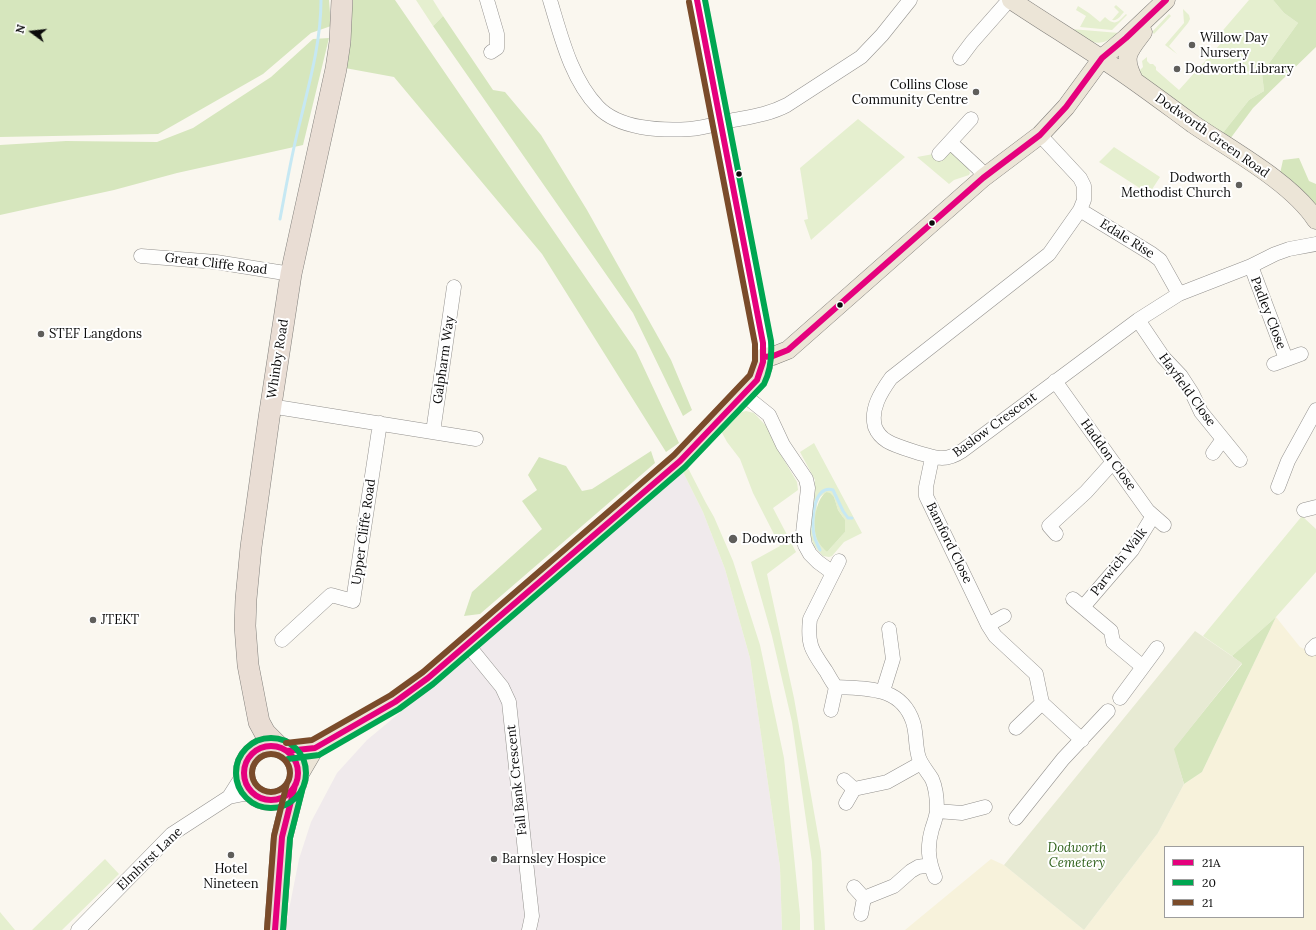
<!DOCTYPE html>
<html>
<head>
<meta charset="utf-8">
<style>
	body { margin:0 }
	#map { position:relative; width:1316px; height:930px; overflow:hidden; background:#faf7ef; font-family:Lora,serif }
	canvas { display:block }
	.legend { position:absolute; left:1164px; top:846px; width:140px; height:72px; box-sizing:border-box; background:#fff; border:1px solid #9d9d9d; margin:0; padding:5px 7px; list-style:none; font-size:12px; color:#0b0b0b }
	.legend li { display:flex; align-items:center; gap:8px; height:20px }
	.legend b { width:20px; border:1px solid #9d9d9d }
	.north { position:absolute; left:12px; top:12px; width:40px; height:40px; -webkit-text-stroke:3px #fff; paint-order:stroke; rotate:285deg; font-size:11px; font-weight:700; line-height:16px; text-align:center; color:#0b0b0b }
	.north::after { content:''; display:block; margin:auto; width:14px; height:18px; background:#0b0b0b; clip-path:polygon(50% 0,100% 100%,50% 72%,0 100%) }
</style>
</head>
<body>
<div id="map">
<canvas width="1316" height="930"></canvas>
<ul class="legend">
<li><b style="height:5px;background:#e5007d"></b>21A</li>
<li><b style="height:5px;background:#00a651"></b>20</li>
<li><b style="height:5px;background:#7a4b2a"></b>21</li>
</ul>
<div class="north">N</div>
</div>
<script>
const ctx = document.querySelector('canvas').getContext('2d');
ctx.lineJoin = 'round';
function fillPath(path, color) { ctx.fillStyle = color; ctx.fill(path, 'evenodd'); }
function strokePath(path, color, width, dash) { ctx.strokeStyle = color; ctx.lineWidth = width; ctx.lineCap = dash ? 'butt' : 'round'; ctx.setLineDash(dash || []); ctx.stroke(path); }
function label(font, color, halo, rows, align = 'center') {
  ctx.font = font + ' Lora,serif'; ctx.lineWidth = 4; ctx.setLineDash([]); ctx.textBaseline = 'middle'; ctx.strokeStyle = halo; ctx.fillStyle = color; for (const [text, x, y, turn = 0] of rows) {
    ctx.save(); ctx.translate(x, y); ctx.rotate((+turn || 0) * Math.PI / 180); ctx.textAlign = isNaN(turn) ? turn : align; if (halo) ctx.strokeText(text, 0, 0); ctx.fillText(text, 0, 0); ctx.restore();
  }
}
const industrial = new Path2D(`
	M682,470L703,512L725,569L750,658L780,867L782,930H285L299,859L311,822L337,773L367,740L474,651L576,561Z`);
const farmland = new Path2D(`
	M1276,617L1300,647L1316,655V930H905L991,859L1004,865L1084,930L1158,833L1184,784L1202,772ZM1165,847H1303V917H1165Z`);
const green = new Path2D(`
	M416,0H433L443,16L433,26Z
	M1249,0H1273L1284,13L1298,23L1262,73L1264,91L1249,100L1222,134L1146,82L1138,72L1143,67L1142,61L1147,57V61L1150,64H1153L1156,67V70L1179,90L1223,41L1218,36Z
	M1116,5L1124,12C1120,16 1118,21 1112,20L1119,12L1114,7Z
	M1078,6L1089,13L1100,22L1105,17C1115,26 1117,23 1126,14L1127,15L1112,30L1080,27L1086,16L1076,10Z
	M1183,9L1189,15L1190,19L1188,23L1169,46L1177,54L1165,45L1184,23Z
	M1169,14L1171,16L1154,34L1152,32Z
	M1071,29L1119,33C1097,50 1092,42 1071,29Z
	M858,119L905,157L811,240L804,220L808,219L800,168Z
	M1114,147L1160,177L1149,194L1099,162Z
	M950,151L967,165L970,173L969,175L954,180L949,184L917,157Z
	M746,411L754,413L769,429L774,443L797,482L798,490L773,508L796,552L767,574L794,698L821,852L825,930H814L812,862L792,722L772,636L751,562L780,546L753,493L740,459L727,442L721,431C725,428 730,425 732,422C737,415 737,413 746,411Z
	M814,443L862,533L844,542L832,556L829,557L823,556L814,546L810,535V527L815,480L800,452ZM826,492L834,497L838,510L843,517L845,532L827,552L816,535V529L817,504L820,497Z
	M687,466L706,503L714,517L733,561L760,645L784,758L800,915V930H782L780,867L750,658L725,569L703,512L682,470Z
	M1302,516L1316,529V572L1276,617L1232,656L1203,636Z
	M105,859L119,874L62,930H32Z
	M0,912L15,930H0Z`);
const forest = new Path2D(`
	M0,0H329L331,26L311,33L263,74L158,134L0,137Z
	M353,0H395L636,351L679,443L666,452L542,254L394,77L345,68Z
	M1273,0H1316V47L1253,108L1230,139L1222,134L1249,100L1264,91L1262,73L1298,23L1284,13Z
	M443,16L493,90L505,92L541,135L587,210L671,360L692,410L683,416L633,313L433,26Z
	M329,38L303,145L177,173L114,190L0,215V145L66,141L157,142L193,128L271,77L313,39Z
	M1299,158L1309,181L1316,184V213L1279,178L1283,160Z
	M651,451L655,463L480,614L464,616L472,592L542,529L522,501L537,490L528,475L539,457L566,466L582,491L592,489Z
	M826,492L830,493L834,497L838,510L845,520V532L827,552C823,548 819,544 817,539C812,526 815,501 826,492Z
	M1276,617L1202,772L1184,784L1173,749L1242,664L1232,656Z`);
const cemetery = new Path2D(`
	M1195,631L1242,663L1174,749L1184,784L1158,833L1084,930L1004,865Z`);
const stream = new Path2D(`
	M280,219C286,188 291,157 299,126C309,84 321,43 321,0
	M820,550C818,545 815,541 814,535C811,522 813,484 833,490L843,511L848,518H852`);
const minor = new Path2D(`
	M487,0L497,34V48L491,52
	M550,0C561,36 571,79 598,107C619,129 661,131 690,129C703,128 716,124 729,121C748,117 768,115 787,105L861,57L882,35L910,0
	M697,0L762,332L764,357
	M960,58L972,42L1009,0
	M1040,135L1080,178L1084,186V200L1080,210L1049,254L891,378C881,392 870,409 875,427C877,432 882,438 887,441C895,446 932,458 942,458C950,458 956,455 962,451L1138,320L1179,294L1251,266L1275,254L1289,249L1316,244
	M950,142L979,169L983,178
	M939,154L971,119
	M1080,210L1152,254L1160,260L1179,294
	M141,256L216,262L291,274
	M1251,266L1286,359
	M1138,320L1163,357L1181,376L1192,393L1201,412L1240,460
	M1274,364L1301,354
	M1055,381L1148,511L1164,525
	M744,395L769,415L783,445L806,479L808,488L803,533L805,545L810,554L818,562L833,573
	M270,406L476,439
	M433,432L454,287
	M1213,453L1223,439
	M932,458L926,487V496L988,625L995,636L1036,674L1042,703L1082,740
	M1278,487L1288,461L1316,410
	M1304,510L1316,507
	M1056,534L1049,526L1086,492L1113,462
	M1073,599L1111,631L1113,642L1143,667
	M1083,607L1132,550L1153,516
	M988,625L1004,616
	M282,640L331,595L353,601L380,423
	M467,644L502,687L509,702L529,889L532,916L529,930
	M1312,649L1316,645
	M836,687C867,689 901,686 913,722C917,734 915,747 919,758C922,766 928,772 932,779C936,788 937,799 937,809C937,815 934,823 932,829C927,846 928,860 935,877
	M883,691L893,659L889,629
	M1120,698L1157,648
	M831,710L836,687C832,682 829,676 826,671C812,651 807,645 810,619L839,561
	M1016,728L1042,703
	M844,780L854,789L846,803
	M854,789L887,782L921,763
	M229,797L243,775L246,765
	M937,811L962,813L985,807
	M1016,818L1063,759L1108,711
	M854,887L864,898L861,914
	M864,898L894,886L911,871L918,867L930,865
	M78,930L172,834L229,797L244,794L255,795`);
const major = new Path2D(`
	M1011,0C1041,20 1072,39 1102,59C1133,79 1163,102 1193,124C1231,150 1291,182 1316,220
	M1134,80C1122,56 1128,52 1143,32
	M287,751L315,748L395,702L428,678L680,461L757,380L763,367L764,357L773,356L788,350L983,178L1040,135L1066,107L1102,58L1126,38L1166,0
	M298,777L315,748`);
const highway = new Path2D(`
	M244 773a27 27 0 1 1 54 0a27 27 0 1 1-54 0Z
	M279,747L265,733L259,722L248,665L245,626L246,599L251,547L269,418L291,274L336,69L340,42L342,0
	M275,930L282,837L295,785`);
const bus1 = new Path2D(`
	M764,357L773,356L788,350L983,178L1040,135L1066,107L1102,58L1126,38L1166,0
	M244 773a27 27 0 1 1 54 0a27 27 0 1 1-54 0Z
	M287,751L315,748L395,702L428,678L680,461L757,380L763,362V343L697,0
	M275,930L282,837L295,785`);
const bus2 = new Path2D(`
	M236 773a35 35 0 1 1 70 0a35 35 0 1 1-70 0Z
	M288,759L319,755L399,709L433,684L685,467L764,384C771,370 772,357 771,341L705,0
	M283,930L290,838L303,787`);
const bus3 = new Path2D(`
	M286,743L312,740L391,695L423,672L674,455L750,375L755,361V344L689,2
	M252 773a19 19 0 1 1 38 0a19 19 0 1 1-38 0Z
	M267,929L274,836L287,783`);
const markers = [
	[1192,45,4,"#5f5e5b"],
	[1177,69,4,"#5f5e5b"],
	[976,92,4,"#5f5e5b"],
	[739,174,3.5,"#0b0b0b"],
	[1239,185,4,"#5f5e5b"],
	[932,223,3.5,"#0b0b0b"],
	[840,305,3.5,"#0b0b0b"],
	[41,334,4,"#5f5e5b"],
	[733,539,5,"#5f5e5b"],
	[93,620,4,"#5f5e5b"],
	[231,855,4,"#5f5e5b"],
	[494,859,4,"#5f5e5b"]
];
const poiNames = [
	["Willow Day",1200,38],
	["Nursery",1200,53],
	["Dodworth Library",1185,69],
	["Collins Close",968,85,"right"],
	["Community Centre",968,100,"right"],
	["Dodworth",1231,178,"right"],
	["Methodist Church",1231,193,"right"],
	["STEF Langdons",49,334],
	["Dodworth",742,539],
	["JTEKT",101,620],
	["Barnsley Hospice",502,859],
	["Hotel",231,869,"center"],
	["Nineteen",231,884,"center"]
];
const streetNames = [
	["Dodworth Green Road",1212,136,35],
	["Edale Rise",1127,239,32],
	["Great Cliffe Road",216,264,7],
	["Padley Close",1268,313,69],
	["Whinby Road",278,359,-81],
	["Galpharm Way",444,360,-82],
	["Hayfield Close",1187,390,54],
	["Baslow Crescent",995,425,-36],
	["Haddon Close",1108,455,54],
	["Upper Cliffe Road",364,532,-82],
	["Bamford Close",949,543,64],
	["Parwich Walk",1119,562,-52],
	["Fall Bank Crescent",517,780,-96],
	["Elmhirst Lane",150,859,-44]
];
const parkNames = [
	["Dodworth",1077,848],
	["Cemetery",1077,863]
];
fillPath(industrial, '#f0eaec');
fillPath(farmland, '#f7f2db');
fillPath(green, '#e5efcf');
fillPath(forest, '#d6e6bd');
fillPath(cemetery, '#e7ead3');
strokePath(stream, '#c6e8f3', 3);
strokePath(minor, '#93918e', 15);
strokePath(major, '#807f7b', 19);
strokePath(highway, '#807f7b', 22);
strokePath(minor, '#fefefd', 14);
strokePath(major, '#ece5d7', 18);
strokePath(highway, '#e9ddd4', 21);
strokePath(bus1, '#e5007d', 6);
strokePath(bus2, '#00a651', 6);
strokePath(bus3, '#7a4b2a', 6);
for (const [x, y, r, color] of markers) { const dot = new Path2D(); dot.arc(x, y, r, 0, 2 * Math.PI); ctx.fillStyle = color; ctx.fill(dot); strokePath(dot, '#fff', 1.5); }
label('13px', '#0b0b0b', '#fff', poiNames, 'left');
label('13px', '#0b0b0b', '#fff', streetNames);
label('italic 13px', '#31621d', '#fff', parkNames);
</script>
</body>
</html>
